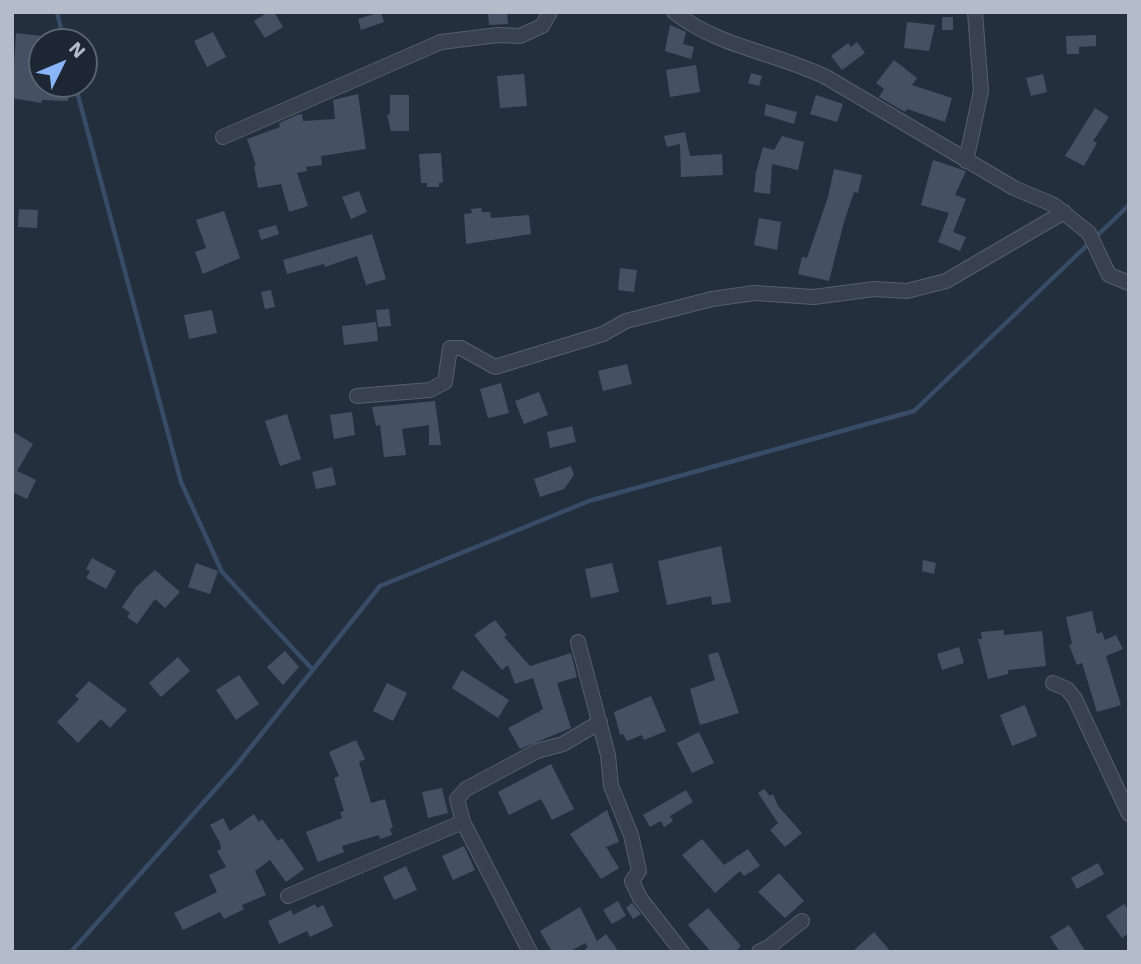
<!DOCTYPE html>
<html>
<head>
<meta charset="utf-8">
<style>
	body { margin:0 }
	#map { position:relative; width:1141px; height:964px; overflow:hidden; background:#242f3e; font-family:"Work Sans",sans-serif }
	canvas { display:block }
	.frame { position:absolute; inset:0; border:14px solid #b4bcc9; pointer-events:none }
	.north { position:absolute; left:28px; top:28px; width:70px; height:70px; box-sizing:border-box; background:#1d2633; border:2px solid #59626f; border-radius:50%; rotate:47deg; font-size:19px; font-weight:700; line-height:28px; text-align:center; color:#b4bcc9 }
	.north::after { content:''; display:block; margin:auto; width:24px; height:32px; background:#8ab4f8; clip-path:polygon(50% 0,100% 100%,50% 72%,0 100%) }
</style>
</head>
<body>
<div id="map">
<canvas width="1141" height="964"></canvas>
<div class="frame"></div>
<div class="north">N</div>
</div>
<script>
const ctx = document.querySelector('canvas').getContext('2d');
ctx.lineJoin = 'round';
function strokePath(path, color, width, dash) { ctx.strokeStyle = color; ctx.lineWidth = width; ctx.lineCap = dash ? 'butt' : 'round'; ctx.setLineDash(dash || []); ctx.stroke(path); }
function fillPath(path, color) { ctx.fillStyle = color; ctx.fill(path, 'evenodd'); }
const stream = new Path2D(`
	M57,12L64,42
	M75,84L181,482L222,572L313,670
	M71,952L235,767L380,586L589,501L914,411L1129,205`);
const building = new Path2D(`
	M268,12H274L283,27L265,38L254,21Z
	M381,12L384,22L361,30L358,19Z
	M488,12H507L508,24L489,25Z
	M942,17H953V30H942Z
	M907,22L935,25L929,51L904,48Z
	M670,25L686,32L683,44L694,47L691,59L665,51Z
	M213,32L226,57L207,67L194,41Z
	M16,33L42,36V84H69L68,101L42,100L41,103L12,98Z
	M1096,35V46L1079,47V54H1067L1066,36Z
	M857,42L865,53L842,70L831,56L848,43L851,47Z
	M894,60L917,78L912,85L952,98L945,122L907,109L905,112L879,97L884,89L876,83Z
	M696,65L700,92L670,97L666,70Z
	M751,73L762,76L759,86L748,83Z
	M524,74L527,106L500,108L497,76Z
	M1043,74L1047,92L1031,96L1026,78Z
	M358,94L366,149L321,156L322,165L306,167L307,171L297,173L308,206L289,212L281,184L258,188L254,166L256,165L247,139L280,127L279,123L297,115L302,114L303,121L335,119L333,100Z
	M390,95H409V131H391L387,115L390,114Z
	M816,95L843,104L837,122L810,114Z
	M766,104L797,112L794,124L764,115Z
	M1095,108L1109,117L1093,141L1097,143L1084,166L1065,156Z
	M685,132L690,156L722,154L723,175L681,177L680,144L667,147L664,136Z
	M782,136L804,142L798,170L772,164L770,194L754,192L756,172L763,147L774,150Z
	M441,153L443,182L439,183V187H427V183H421L419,154Z
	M933,160L966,171L955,195L966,199L953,232L966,237L960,251L938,242L949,213L921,205Z
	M834,169L862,175L858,193L854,192L844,222L829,281L798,274L802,257L807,258L828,197Z
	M359,191L367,212L351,219L342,197Z
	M481,208L482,212H490L491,218L529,215L531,234L466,244L464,214L472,213L471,209Z
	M19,209L38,210L37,228L18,227Z
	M224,211L240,258L203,274L195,252L206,248L196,220Z
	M759,218L781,222L777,250L754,245Z
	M276,225L279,234L261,240L258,230Z
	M372,234L386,279L366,285L357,256L325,267L324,264L287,274L283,260Z
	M620,268L637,270L634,292L618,290Z
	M271,290L275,307L265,309L261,292Z
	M389,309L391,326L378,327L376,310Z
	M212,310L217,333L189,339L184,315Z
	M376,322L378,341L344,345L342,326Z
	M627,364L632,384L603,391L598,371Z
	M501,383L509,413L488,418L480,389Z
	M539,392L548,415L524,424L515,401Z
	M435,401L441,445H429V425L402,429L406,455L384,457L380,425L376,426L372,407Z
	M352,412L355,435L334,439L330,415Z
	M287,414L301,459L280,466L265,421Z
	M572,426L576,442L550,448L547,432Z
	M12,431L33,444L17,471L36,480L27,499L12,492Z
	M571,466L574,475L564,489L540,497L534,479Z
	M332,467L336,485L316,489L312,472Z
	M721,546L731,602L712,605L711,596L667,605L658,561Z
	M92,558L116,571L106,589L86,578L90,571L86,569Z
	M923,560L936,563L934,574L922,571Z
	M196,563L218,571L210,594L188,587Z
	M612,563L619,592L591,598L585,569Z
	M155,570L180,592L165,608L155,599L137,624L127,617L130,613L122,607L136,587Z
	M1092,611L1097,634L1102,632L1105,640L1116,635L1123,649L1106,656L1121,705L1097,712L1082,663L1077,665L1069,645L1072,644L1066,617Z
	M495,620L507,635L504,637L530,666L571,653L577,677L557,683L571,728L520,749L508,728L538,712L541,714L539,711L543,709L533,678L515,684L508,665L502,670L474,635Z
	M1004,630V635L1042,631L1046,666L1008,670V674L988,679L978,639H982L981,632Z
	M959,647L964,663L942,670L937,654Z
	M285,651L299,667L283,685L267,667Z
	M718,652L739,713L700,725L690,689L715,680L708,655Z
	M178,657L190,671L161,697L149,683Z
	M462,670L509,700L498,718L452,688Z
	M239,675L259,704L236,720L216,690Z
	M89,681L127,710L110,728L101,719L78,743L57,722L79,699L75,696Z
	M387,683L407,693L393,721L373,711Z
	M651,696L666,731L644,740L642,735L627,741L623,734L620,735L614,712Z
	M1025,705L1037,736L1012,746L1000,715Z
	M699,732L714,763L692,773L677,743Z
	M356,740L365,759L359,762L371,803L385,799L393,828H390L392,835L380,839L379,835L342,846L344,852L318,862L306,832L342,818L340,812L344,811L334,778L339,776L329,752Z
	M551,764L574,809L552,820L541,799L509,815L498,792Z
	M442,788L448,813L428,818L422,792Z
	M764,789L770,796L773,794L778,806L802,833L785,847L770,830L778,823L758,793Z
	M686,790L693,802L670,816L673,821L664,827L661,821L650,827L643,815Z
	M607,810L619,842L606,847L619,868L601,879L570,834Z
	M254,814L259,822L262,819L278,841L282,838L304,869L286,882L270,860L255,871L266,895L242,905L244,909L224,919L220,912L183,930L174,913L217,892L209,875L226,867L217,851L221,849L220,843L210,825L223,818L230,831Z
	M702,839L724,865L748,849L760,866L744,876L740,871L715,893L682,855Z
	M464,846L475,870L453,880L442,856Z
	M1098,863L1104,874L1077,889L1071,878Z
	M406,866L417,890L394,900L383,877Z
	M779,873L804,901L785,918L758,892Z
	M618,901L626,916L612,924L603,910Z
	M632,903L641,914L633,919L626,908Z
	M315,904L317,908L323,905L333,926L310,937L307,931L279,944L268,921L291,910L293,915Z
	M1124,904L1129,910V933L1122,938L1106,916Z
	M580,907L597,941L606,934L619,952H582L588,947L585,943L569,952H552L540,931Z
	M708,908L741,946L735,952H711L688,925Z
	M1069,925L1086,952H1060L1050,937Z
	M874,932L891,952H852Z`);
const minor = new Path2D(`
	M674,12C718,47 777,53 826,77L1014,188L1054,205L1089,233L1109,275L1129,283
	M223,137L441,42L498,35L520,36L542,26L550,12
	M966,161L981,91L975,12
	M357,396L430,390L445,382L450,348H461L495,367L603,334L626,321L712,299L754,293L814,297L874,289L907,291L946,281L1064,212
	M578,642L608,755L611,786L631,835L639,871L632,881L640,898L682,952
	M1053,683L1067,689L1075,699L1129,814
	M288,896L463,822
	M530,952L463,822L457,799L466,789L537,751L563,744L600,722
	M759,952L769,947L802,921`);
strokePath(stream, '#394c67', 4.5);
fillPath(building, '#455162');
strokePath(minor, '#565f6c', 16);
strokePath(minor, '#38414e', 14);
</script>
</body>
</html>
